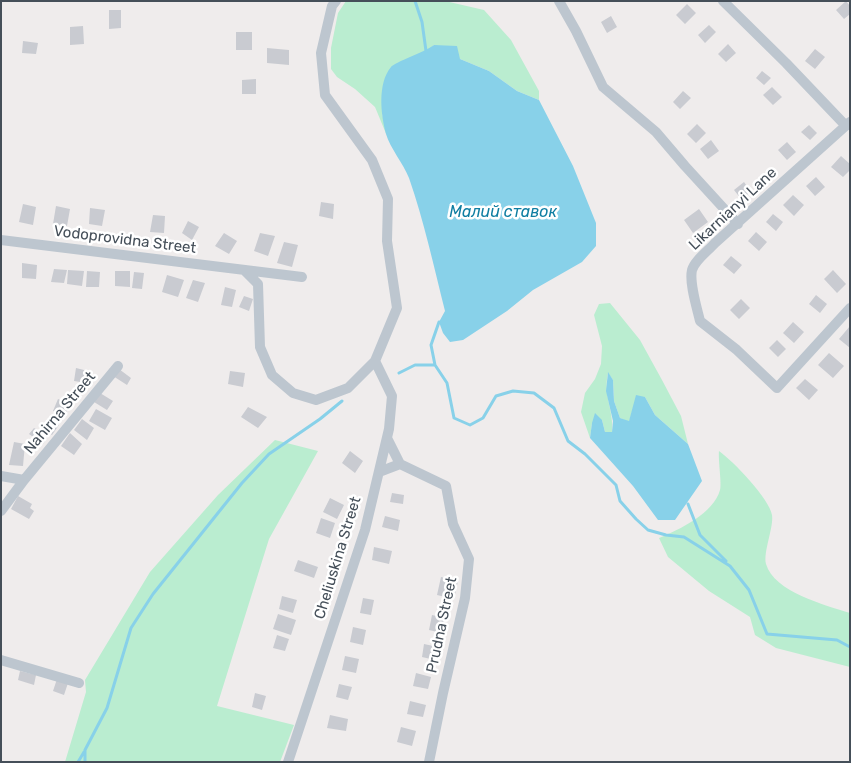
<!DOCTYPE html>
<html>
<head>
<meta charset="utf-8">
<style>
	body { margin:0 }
	#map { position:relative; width:851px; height:763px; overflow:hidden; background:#efecec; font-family:Rubik,sans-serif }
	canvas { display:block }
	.frame { position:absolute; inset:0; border:2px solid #454f59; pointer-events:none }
</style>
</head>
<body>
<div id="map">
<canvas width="851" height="763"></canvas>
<div class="frame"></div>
</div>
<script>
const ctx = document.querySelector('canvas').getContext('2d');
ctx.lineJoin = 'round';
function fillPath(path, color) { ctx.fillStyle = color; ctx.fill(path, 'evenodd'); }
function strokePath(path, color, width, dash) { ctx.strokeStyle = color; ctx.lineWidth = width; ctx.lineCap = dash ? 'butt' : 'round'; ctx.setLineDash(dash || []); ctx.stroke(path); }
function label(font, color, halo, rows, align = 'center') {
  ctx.font = font + ' Rubik,sans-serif'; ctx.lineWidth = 5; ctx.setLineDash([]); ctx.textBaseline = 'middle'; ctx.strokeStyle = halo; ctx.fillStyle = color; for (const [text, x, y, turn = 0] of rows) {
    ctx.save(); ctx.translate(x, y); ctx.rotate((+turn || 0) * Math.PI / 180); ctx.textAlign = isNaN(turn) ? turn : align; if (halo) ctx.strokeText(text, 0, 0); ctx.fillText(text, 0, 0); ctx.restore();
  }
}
const green = new Path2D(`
	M346,1H445L484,10L511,40L539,91V100L517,91L489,71L460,59L434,45L382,94V113L387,136L375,107L355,89L337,77L331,69V48L338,13Z
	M610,303L640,340L662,380L681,416L688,444L655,415L645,397L632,412L629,422L620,418L614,401L613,380L608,373C603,396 614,410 612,432H605L602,420L592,423L590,438L581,412L585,393L595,379L601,364L602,346L594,315L599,304Z
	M275,440L318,451L269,539L217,706L294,725L280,762H65L86,692L85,680L150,572L218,495Z
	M719,451C733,461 769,498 772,515C774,527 763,552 766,564C774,592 825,605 850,613V667L776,648L755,635L750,617L709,591L668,557L659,538C679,530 714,513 720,490C722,484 718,460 719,451Z`);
const water = new Path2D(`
	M434,45L457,46L460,59L489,71L517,91L539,100L573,166L596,223V246L582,262L533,290L507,311L463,340L450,342L443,333L439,322L445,311C434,267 424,221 409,178C403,163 390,148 386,134C381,115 377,84 391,67C395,62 425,52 434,45Z
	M608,372L613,380L614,401L620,418L629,421L636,395L645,397L655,415L688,444L702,481L675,520H658L633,486L590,438L592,423L595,413L602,420L605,432H612L613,421L606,391Z`);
const stream = new Path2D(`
	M415,1L422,22L426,51
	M439,322L431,345L435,365L447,383L454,418L470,425L483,418L496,396L513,391L534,393L554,408L568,441L585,454L616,485L620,501L636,519L648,530L666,535L684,537L730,566L749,590L767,634L837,640L850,647
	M399,373L415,365H435
	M688,504L700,535L726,561
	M78,762L84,752
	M85,762V750L107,708L131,628L153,594L242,483L269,454L320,419L342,401`);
const building = new Path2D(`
	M846,1L850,6V14L844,19L836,10Z
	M687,4L696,13L685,24L676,15Z
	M109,10H121V28L109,29Z
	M611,16L617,27L607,33L601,22Z
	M709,25L716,32L705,43L698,35Z
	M83,26L84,44L70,45V27Z
	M236,32H252V50H236Z
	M23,41L38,43L36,54L22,53Z
	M728,44L736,53L726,62L718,54Z
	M267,48L289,50V65L267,63Z
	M815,49L825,57L815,69L805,61Z
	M762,71L771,78L764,85L756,78Z
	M256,79V94H242V80Z
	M772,87L782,97L773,105L763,95Z
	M683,91L691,98L680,109L673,102Z
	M697,124L706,133L696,143L687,134Z
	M809,125L817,133L810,140L801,132Z
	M711,140L719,151L708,159L700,149Z
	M787,142L796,152L787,160L778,150Z
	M841,156L850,164V170L843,177L831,167Z
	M816,177L825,187L815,196L806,186Z
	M744,182L751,192L741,199L734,190Z
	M793,195L804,205L794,216L783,205Z
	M321,202L334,204L333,219L319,216Z
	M23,204L36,207L33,225L19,222Z
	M56,206L70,209L67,226L53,224Z
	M90,208L105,210L102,226L89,224Z
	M699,209L708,222L693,233L684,220Z
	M773,214L783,222L776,231L766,222Z
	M153,215L165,216L164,233L150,232Z
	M188,221L199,227L192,240L182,233Z
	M756,232L767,242L759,251L748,241Z
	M224,233L237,241L229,254L215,246Z
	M260,233L275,236L268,256L254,251Z
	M284,242L298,245L292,267L277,263Z
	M731,256L742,265L734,274L723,265Z
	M22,263L37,265L36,279L22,278Z
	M54,269L67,270L64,283L51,282Z
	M68,270L84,271L82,286L67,284Z
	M833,270L846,284L837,293L824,279Z
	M87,271L100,272L99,287H86Z
	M115,271H130V287L115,286Z
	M134,272L144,273L142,289L132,288Z
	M167,275L184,280L178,297L162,292Z
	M193,280L205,283L198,302L186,298Z
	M225,287L236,290L232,307L221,305Z
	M816,295L827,304L820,313L809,304Z
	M244,296L253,299L249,311L239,307Z
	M741,299L750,308L739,319L730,310Z
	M793,322L804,332L794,343L783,333Z
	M850,326V348L839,339Z
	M777,340L786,349L778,357L769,348Z
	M829,353L844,366L833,378L818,365Z
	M76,368L88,371L87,383L74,381Z
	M119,369L131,378L127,385L113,376Z
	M230,371L245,373L243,387L228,384Z
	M805,379L818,390L809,400L796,388Z
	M100,393L113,401L107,410L94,402Z
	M58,399L70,404L65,416L53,411Z
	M248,407L267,417L258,428L241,417Z
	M96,409L112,418L105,430L89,421Z
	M48,419L59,425L52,435L42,428Z
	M82,419L94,428L87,440L74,430Z
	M34,428L48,436L43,444L29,434Z
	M70,433L82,444L74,455L61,446Z
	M14,442L25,444L23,466L9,465Z
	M350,451L363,461L355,473L342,463Z
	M392,493L404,495L403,504L390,502Z
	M18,496L32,504L30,508L34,511L29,519L11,509Z
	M330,498L344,505L337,519L323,512Z
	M385,516L400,520L398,531L382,527Z
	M321,518L335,523L330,538L316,533Z
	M374,547L392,551L389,564L372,560Z
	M298,560L318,567L314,578L294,571Z
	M441,577L458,581L454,599L437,595Z
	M282,596L297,600L293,613L279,609Z
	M363,598L374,600L371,615L360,613Z
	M278,614L296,620L291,635L273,629Z
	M432,615L445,618L442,633L429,630Z
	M353,627L366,630L363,645L350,642Z
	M277,635L289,639L285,651L273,648Z
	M424,644L438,647L435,660L422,657Z
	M345,656L359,659L356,673L342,670Z
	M20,671L36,675L34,685L18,680Z
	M416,673L431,677L428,689L413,686Z
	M57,679L68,683L64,695L53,691Z
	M339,684L352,687L348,700L336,697Z
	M255,693L266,696L262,710L252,707Z
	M410,701L426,705L423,717L407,714Z
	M330,715L348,719L346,731L327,728Z
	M401,727L416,731L412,746L397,742Z`);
const minor = new Path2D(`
	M559,1L576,31L603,87L656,132L685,166L738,224
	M723,1L786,63L846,126
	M850,122L715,243C708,251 695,260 692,270C689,283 697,308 700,321L737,350L777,388L850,308
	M1,240L302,277
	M244,270L258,284L260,347L272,375L293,393L316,400L348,388L375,361L397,308L387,241L388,199L372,160L325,95L321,53L332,6L336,1
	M387,438L400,464L446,486L453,524L469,559L465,598L443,693L429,762
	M379,472L400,464
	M1,476L24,480L118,366
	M1,511L24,480
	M1,660L79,683
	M288,762L365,530L389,429L392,396L375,361`);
const streetNames = [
	["Likarnianyi Lane",733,209,-43],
	["Vodoprovidna Street",125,240,7],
	["Nahirna Street",60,413,-50],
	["Cheliuskina Street",338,558,-73],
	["Prudna Street",442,625,-78]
];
const waterNames = [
	["Малий ставок",503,212]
];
fillPath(green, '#baedd0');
fillPath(water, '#88d1e9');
strokePath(stream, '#88d1e9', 3);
fillPath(building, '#c9cbd1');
strokePath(minor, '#bdc6cf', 10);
label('15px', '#454f59', '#fff', streetNames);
label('italic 16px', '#0f7ea2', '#fff', waterNames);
</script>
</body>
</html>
